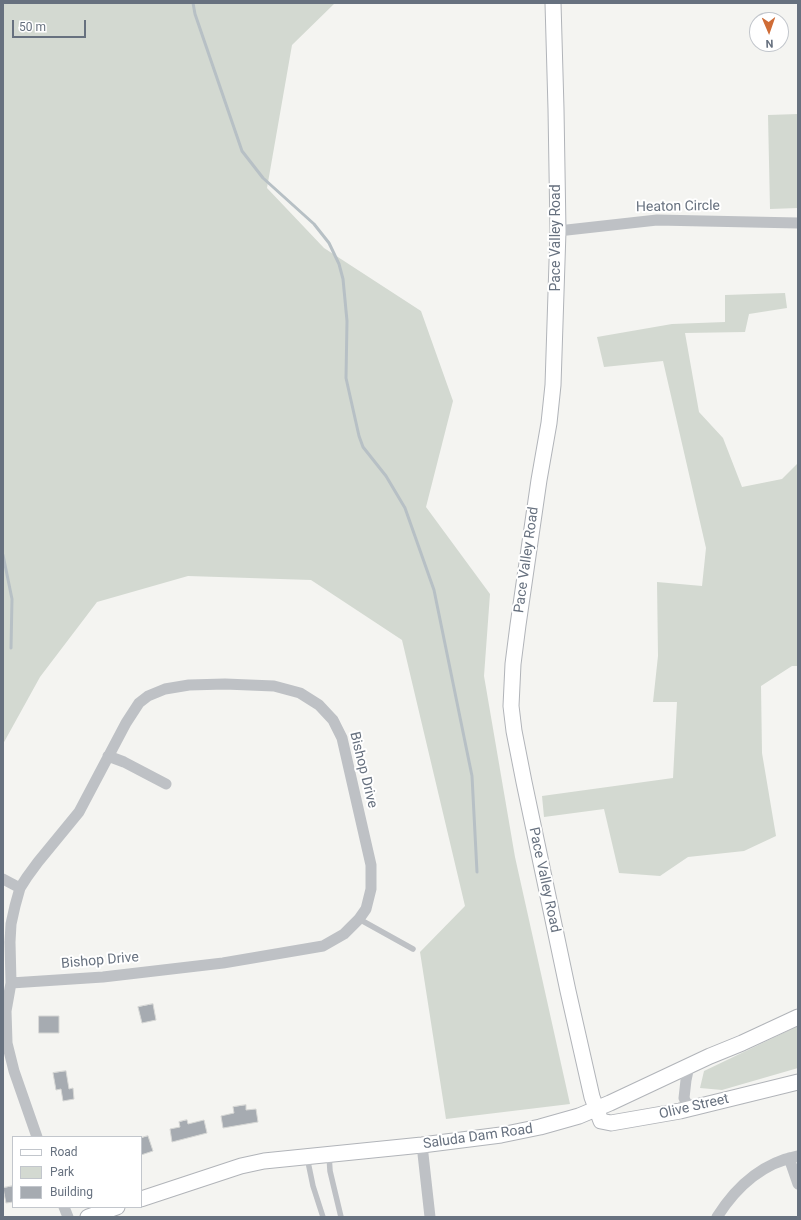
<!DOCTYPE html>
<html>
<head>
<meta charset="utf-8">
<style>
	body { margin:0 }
	#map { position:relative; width:801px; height:1220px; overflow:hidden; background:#f4f4f1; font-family:Roboto,sans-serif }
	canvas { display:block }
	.frame { position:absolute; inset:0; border:4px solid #67717f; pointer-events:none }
	.legend { position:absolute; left:12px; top:1136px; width:130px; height:72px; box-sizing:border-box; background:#fff; border:1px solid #c2c6cc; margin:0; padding:5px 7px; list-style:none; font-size:12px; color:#67717f }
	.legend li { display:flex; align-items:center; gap:8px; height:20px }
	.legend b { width:20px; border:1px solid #c2c6cc }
	.north { position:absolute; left:749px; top:12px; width:40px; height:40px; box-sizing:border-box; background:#fff; border:1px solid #c2c6cc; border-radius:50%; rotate:178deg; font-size:11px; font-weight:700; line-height:16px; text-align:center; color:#67717f }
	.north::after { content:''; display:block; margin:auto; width:14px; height:18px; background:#cf6c36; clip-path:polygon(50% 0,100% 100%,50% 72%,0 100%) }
	.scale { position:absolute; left:12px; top:20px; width:74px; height:18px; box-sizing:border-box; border:2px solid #67717f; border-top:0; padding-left:5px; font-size:12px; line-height:14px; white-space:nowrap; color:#67717f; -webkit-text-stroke:3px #fff; paint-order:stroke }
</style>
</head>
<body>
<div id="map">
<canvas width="801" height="1220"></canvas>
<div class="frame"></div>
<ul class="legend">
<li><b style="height:5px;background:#fff"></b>Road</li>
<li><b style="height:11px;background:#d3d9d1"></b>Park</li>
<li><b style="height:11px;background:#a6abb1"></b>Building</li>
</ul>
<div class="north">N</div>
<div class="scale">50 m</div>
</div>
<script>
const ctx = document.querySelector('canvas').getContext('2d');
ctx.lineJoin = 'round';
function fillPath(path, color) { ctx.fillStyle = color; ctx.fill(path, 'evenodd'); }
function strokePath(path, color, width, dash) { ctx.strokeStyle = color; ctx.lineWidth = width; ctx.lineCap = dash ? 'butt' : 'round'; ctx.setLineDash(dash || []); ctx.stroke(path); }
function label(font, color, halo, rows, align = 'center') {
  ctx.font = font + ' Roboto,sans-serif'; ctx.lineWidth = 4; ctx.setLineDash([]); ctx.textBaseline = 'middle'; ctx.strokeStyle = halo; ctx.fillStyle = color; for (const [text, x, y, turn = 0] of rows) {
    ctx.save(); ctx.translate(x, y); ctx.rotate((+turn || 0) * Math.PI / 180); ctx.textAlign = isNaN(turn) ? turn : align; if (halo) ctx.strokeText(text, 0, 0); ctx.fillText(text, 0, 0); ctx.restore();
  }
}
const green = new Path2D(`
	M3,3H335L292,45L267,188L324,248L421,311L453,401L426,507L490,594L484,676L515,857L570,1104L446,1119L420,952L465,906L402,640L311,580L188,576L97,602L40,677L3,744Z
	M798,114V208L770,209L768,115Z
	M785,293L787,308L749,314L745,332L685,333L699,412L723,438L742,487L782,479L798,463V666H792L761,686L762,753L776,836L744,851L688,857L660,876L619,873L604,809L544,817L542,796L673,778L677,702H653L658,656L657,582L702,586L706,548L663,361L604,367L597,337L672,324L725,322V295Z
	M798,1026V1068L722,1090L700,1088L704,1071Z`);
const stream = new Path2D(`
	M193,3L195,14L242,151L263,178L314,224L329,243L339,264L343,279L347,321L346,378L359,436L363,447L386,476L405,508L434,590L472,776L477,872
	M3,555L12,599L11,648`);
const building = new Path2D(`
	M153,1004L156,1020L142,1023L138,1007Z
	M39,1016H59V1033H39Z
	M66,1071L69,1089L73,1088L74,1099L63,1101L61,1089L56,1090L53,1073Z
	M246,1105V1110L256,1109L258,1122L223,1128L221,1116L234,1113L233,1107Z
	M187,1120L188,1124L204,1120L207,1133L172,1142L170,1129L180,1127L179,1122Z
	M148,1136L153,1151L141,1155V1138Z
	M13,1186V1202L6,1203L3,1188Z`);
const lane = new Path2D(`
	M359,919L413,949
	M329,1155L330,1171L341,1217
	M307,1157L313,1186L323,1217`);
const street = new Path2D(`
	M558,231L657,220L798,223
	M108,756L124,762L166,784
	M3,879L20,888
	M11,983L103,977L223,963L323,946L344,934L359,919L366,909L371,889V865L342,738L333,720L319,705L300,693L274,686L225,684L189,685L165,689L148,696L139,703L126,723L79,812L38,862L27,877L20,888L15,906L11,924L10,942L11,983L6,1011L7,1043L14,1071L37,1137
	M689,1109L684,1098L686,1080L689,1066
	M422,1145L430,1217
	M789,1158L798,1184
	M64,1207L68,1217
	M717,1217C736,1187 762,1163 798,1156`);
const secondary = new Path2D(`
	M553,3L556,109L558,231L553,385L549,423L539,480L518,625L513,664L511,706L514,731L524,782L568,991L592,1097L601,1121L611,1123L680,1111L798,1082
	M141,1199L241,1166L264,1161L422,1145L501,1135L540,1127L579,1116L610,1103L710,1056L742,1043L798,1017
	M88,1217L117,1207`);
const streetNames = [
	["Heaton Circle",678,207,-1],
	["Pace Valley Road",556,238,-90],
	["Pace Valley Road",527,560,-82],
	["Bishop Drive",363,770,76],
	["Pace Valley Road",544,880,78],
	["Bishop Drive",100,961,-5],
	["Olive Street",694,1107,-13],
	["Saluda Dam Road",478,1137,-8]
];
fillPath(green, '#d3d9d1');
strokePath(stream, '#b7c0c5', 3);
fillPath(building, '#a6abb1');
strokePath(building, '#d5d6d4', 1);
strokePath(secondary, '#b1b4b9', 17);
strokePath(lane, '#bec1c5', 5.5);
strokePath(street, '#bec1c5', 11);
strokePath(secondary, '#fff', 15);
label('14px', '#67717f', '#fff', streetNames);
</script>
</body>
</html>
